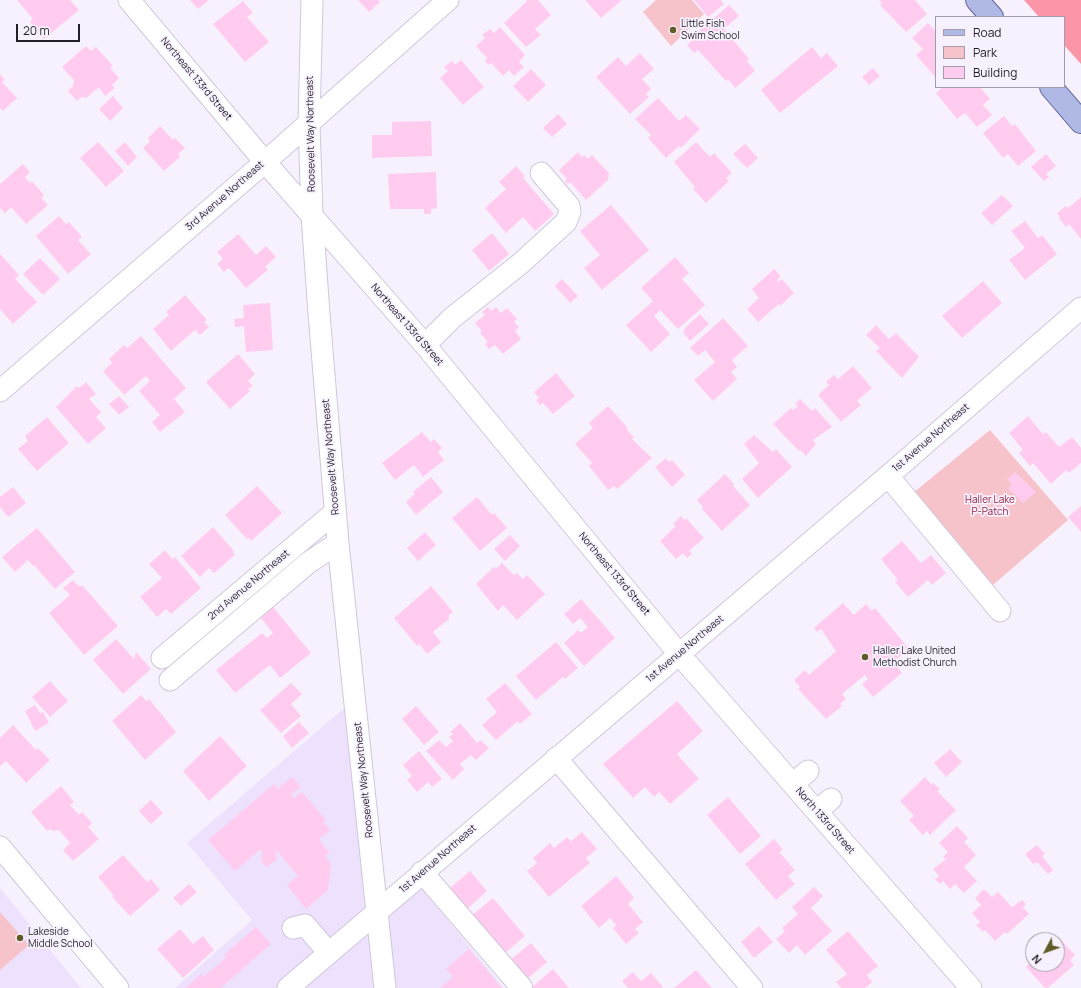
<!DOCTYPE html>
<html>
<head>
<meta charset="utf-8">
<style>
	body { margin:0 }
	#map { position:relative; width:1081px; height:988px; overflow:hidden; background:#f7f1fe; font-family:Manrope,sans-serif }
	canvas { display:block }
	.legend { position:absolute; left:935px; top:16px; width:130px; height:72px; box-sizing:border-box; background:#f7f1fe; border:1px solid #a29da8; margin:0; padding:5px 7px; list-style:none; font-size:12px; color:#221f26 }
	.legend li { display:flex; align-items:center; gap:8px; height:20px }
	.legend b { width:20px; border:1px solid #a29da8 }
	.north { position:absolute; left:1025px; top:932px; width:40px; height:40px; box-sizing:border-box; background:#f7f1fe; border:1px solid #a29da8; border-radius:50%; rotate:229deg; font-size:11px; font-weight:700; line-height:16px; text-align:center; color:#221f26 }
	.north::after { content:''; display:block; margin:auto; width:14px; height:18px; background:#605b27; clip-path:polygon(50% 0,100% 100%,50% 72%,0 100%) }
	.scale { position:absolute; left:16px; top:24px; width:64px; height:18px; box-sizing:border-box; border:2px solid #221f26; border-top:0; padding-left:5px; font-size:12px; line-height:14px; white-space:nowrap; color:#221f26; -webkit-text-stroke:3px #f7f1fe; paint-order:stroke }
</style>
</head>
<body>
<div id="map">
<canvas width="1081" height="988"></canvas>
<ul class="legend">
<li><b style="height:5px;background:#b0b9e6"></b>Road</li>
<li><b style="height:11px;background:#f7c3ca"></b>Park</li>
<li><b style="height:11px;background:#ffccef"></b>Building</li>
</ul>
<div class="north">N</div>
<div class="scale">20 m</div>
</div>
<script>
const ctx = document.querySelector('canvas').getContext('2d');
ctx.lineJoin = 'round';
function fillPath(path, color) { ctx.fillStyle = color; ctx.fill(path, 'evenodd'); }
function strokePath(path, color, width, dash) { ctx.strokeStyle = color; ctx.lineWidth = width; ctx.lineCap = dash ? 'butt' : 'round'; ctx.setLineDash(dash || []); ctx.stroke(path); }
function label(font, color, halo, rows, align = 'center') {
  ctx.font = font + ' Manrope,sans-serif'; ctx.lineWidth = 3.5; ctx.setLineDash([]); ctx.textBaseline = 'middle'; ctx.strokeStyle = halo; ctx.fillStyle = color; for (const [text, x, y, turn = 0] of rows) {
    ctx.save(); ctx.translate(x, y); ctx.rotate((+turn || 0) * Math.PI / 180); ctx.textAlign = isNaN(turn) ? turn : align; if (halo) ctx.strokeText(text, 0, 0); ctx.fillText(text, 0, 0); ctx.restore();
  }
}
const built = new Path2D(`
	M356,698L376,913L414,880L504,988H175L252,920L187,843Z
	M0,888L81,988H0Z`);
const green = new Path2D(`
	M656,0H692L704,14L671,46L643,12Z
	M990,430L1068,520L993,585L913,493Z
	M0,912L29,945L0,970Z`);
const forest = new Path2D(`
	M1024,0H1081V64L1064,45V17H1039Z`);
const building = new Path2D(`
	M17,0H70L79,10L44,39L30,22L33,19Z
	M190,0H209L198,9Z
	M358,0H378L380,2L369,12Z
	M526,0H538L551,15L535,29L541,35L526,47L504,23L527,1Z
	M585,0H622L601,18Z
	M694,0H721L724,4L708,17Z
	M879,0H915L927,14L906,32L880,5L882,3Z
	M243,1L253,13L247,17L269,42L245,62L213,24Z
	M729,5L739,16L724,29L749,59L747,61L755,71L735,88L728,79L726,81L698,50L694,53L687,45L692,40L690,39Z
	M928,23L936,31V78L916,55L923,49L912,38Z
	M500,27L525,55L519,62L524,67L514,76L509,70L503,76L491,63L489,65L485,61L487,58L476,46L485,38L482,35L490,29L494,33Z
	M86,46L91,51L96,47L113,66L110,68L119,78L112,85L115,88L105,96L99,87L86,98L81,97L77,101L68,91L73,86L74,80L62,67Z
	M812,47L821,58L827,53L838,66L780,113L761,90Z
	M640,53L654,69L642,79L651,89L646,94L649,97L630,114L596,77L618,57L626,66Z
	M461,60L484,87L463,105L440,78L448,71L444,67L452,61L455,65Z
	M873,68L880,76L869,85L862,77Z
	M531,69L546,85L528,102L513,86Z
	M0,74L5,80L2,82L17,98L3,111L0,108Z
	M943,87H980L990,99L983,105L992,115L977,127L965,113L957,119L936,93Z
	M113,96L123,108L110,121L99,109Z
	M658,98L679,121L686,115L700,129L681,148L679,146L666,158L648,138L651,135L635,119Z
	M558,114L567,124L552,137L543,128Z
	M1004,116L1012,126L1015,124L1036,151L1018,166L1008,154L1003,158L983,133Z
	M431,121L432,156L372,158V135H392V122Z
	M160,126L173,140L175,138L185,148L178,154L180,157L164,171L143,148L150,141L148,138Z
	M98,142L124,171L106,187L80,158Z
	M125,142L137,157L128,166L115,151Z
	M696,142L710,157L714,153L732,173L726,178L729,181L706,203L693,189L695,187L674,162Z
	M745,144L758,158L747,168L733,154Z
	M578,152L582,157L584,155L588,159L592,155L609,173L608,180L586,200L570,182L568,184L565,181L567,179L559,170Z
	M1046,154L1056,166L1046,174L1049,177L1044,181L1031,167Z
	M23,164L30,172L25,177L30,183L32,181L44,195L41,198L48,205L26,224L11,207L5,213L0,208V184Z
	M516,166L525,176L523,178L554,214L535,231L523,217L506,233L485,208L506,189L499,182Z
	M436,172L437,208L431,209V214H424V209H390L388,174Z
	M1002,195L1013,206L992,225L981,213Z
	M1081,197V239L1069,224L1066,227L1059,218L1060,217L1057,213L1066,206L1068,208Z
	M611,205L649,250L602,290L584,268L600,255L580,231Z
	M59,216L66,224L69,222L82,237L78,240L91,254L68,274L36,236Z
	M1025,221L1038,238L1042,235L1057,254L1025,280L1009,260L1025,248L1011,231Z
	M492,233L509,254L489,271L472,250Z
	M238,234L256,255L266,246L276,257L265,267L268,270L246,288L229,268L224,272L217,264L223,259L217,252Z
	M0,254L19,275L15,279L37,302L13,324L0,309Z
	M675,257L689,273L682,279L705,305L678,329L660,310L654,316L670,334L651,352L626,325L653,301L641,288Z
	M40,258L60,279L43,295L23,274Z
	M774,269L781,276L777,280L778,282L782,279L794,293L780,306L779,304L758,322L747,309L759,298L752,289Z
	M562,279L578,296L570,303L555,286Z
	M983,281L1002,303L962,338L942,316Z
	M185,295L207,320L204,322L209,327L200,335L195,330L171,351L153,329L169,315L166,312Z
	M270,303L273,350L246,352L244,326L235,327L234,319L244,318L243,305Z
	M488,307L491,311L496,307L501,313L507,308L517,319L514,322L519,327L515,331L521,339L503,354L495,345L489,349L485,344L488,342L480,333L482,331L475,323L485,315L482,312Z
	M700,314L709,324L690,341L683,332L685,330L684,329Z
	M723,318L748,346L732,360L737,367L731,372L737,379L713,401L694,380L715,362L705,350L698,356L690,348Z
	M876,325L889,339L896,333L919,357L902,378L876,351L880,348L866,335Z
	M141,336L186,388L174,399L185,412L160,432L152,422L160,415L139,391L150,381L146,376L124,395L103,371L112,363L109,359L124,345L127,348Z
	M238,354L255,374L248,381L253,386L248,389L250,391L230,409L206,382Z
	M853,366L872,388L857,401L861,405L841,422L818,395L829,385L826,382L834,375L838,379Z
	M556,373L575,396L553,414L543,403L540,405L536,400L539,398L534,392Z
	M86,382L96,394L89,399L101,412L96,417L106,428L88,444L56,407L77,386L79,388Z
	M119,396L129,407L119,415L109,404Z
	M800,399L812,411L815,408L832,427L813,440L816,444L806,456L800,450L799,451L773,424L791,408L793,410L798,406L795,404Z
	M608,406L628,428L626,429L634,437L632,439L652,458L617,489L614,486L608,490L589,466L592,463L575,444L593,428L589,423Z
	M1028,416L1043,434L1046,432L1059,447L1072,437L1081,448V463L1069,473L1066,470L1051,484L1033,463L1030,466L1019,453L1023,450L1009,433Z
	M47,417L69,443L37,471L18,449L28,441L25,436Z
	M422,432L431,442L434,439L442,448L438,452L444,460L423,477L414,465L395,480L382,463Z
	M754,435L773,452L776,449L792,467L758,498L742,479L759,463L744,444Z
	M666,458L669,462L672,460L685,475L672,487L655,467Z
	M1015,472L1036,492L1023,503L1008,488L1012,485L1007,479Z
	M725,474L734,484L733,486L750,505L722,531L702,509L703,507L697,500Z
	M431,477L443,492L416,515L406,502L415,494L413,492Z
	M257,486L282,513L251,541L249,538L247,539L225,515Z
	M13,487L26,503L8,517L0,507V497Z
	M477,497L492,515L494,513L507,528L480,551L452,518Z
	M1081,506V532L1068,517Z
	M681,516L684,520L686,518L704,538L689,551L692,554L687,558L683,553L676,559L660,541L676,526L673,524Z
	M213,527L234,551L233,553L235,555L214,573L209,568L200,577L181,556Z
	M37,528L75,572L55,589L34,565L33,566L28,560L15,572L2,557Z
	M425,532L436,545L418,561L407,548Z
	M510,535L520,546L505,561L494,549Z
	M902,541L921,563L931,555L946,573L932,585L928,580L908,597L895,582L898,580L881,559Z
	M165,550L172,559L175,557L201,588L171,614L166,609L157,617L140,597L162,578L149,564Z
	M502,563L514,575L517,573L523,579L527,575L545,594L517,620L503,605L498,611L476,584L494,567L496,569Z
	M73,580L80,587L82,585L118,626L84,655L49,613L70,595L63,588Z
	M431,586L453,612L448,616L450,618L433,632L441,642L427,654L419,644L417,646L394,618Z
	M581,599L615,638L584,666L564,643L578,630L581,633L588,627L580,618L573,624L564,614Z
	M843,603L854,615L866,604L872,611L875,608L909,649L893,662L902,673L873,697L862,684L868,679L865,675L842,694L846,699L840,704L842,706L826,719L798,689L800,687L794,680L805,670L809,675L836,651L821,629L817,632L814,628Z
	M273,607L311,653L280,678L270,665L235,693L216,670L262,633L267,638L273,633L260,617Z
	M116,639L134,659L136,652L151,669L123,694L93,660Z
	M556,642L578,668L565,679L563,677L536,700L516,676Z
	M50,681L68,701L50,717L32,697Z
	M291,683L302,694L291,704L301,716L281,733L260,710Z
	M505,683L532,714L520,724L518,721L496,740L482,725L497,712L486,699Z
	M141,695L146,701L149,699L176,732L145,760L112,721Z
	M677,701L703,731L677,754L699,779L670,804L659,792L654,797L645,787L633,798L603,764Z
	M35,705L40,713L43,712L49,723L35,731L25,711Z
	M416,706L439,732L424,745L402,719Z
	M299,722L309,733L292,748L283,736Z
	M460,723L477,743L481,740L489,748L476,760L471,755L460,764L464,769L453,780L426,751L439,740L446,747L453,741L449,737L453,734L450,732Z
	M13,725L36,750L38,748L50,760L26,783L6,761L0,766V738Z
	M220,736L247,766L209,801L183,771Z
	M950,749L962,762L946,777L934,763Z
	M419,751L442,779L432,787L428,782L417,792L407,780L412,776L403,765Z
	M292,777L300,787L291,795L294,798L302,792L326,820L323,822L330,830L319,839L329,853L325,856L331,863L328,890L306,909L287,885L298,876L277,851L275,853L277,859L267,867L261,861L262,852L260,850L235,871L208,840L274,784L278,789Z
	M925,777L931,784L933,783L940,789L937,791L956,810L930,835L927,831L923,835L909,820L914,816L900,801Z
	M61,786L74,802L70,805L79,815L82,812L92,823L88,827L99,839L73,861L63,850L70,843L59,830L53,831L50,829L47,831L31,812Z
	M728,797L761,836L740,854L707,815Z
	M151,800L163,813L151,824L139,811Z
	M957,826L968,838L964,842L976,855L964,867L977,881L964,893L955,884L950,889L943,881L940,884L935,879L939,876L933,869L946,859L943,857L948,852L939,843Z
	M582,832L597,849L586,858L590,863L549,897L527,871L537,863L533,858L550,843L554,848L567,837L571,841Z
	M774,839L783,850L779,852L795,870L788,876L795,884L776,900L745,864Z
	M1037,845L1045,854L1042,856L1053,870L1048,874L1037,862L1033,864L1025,854Z
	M123,855L147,882L151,879L160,890L130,916L112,897L114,896L98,877Z
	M470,871L487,891L466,910L449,889Z
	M616,876L634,898L628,904L643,922L635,929L639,933L626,944L613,928L616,925L610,918L599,928L581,906Z
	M189,884L197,892L181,906L173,898Z
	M814,887L823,896L811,908L832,931L805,955L797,945L789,953L776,939L785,931L782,928L798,914L792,907Z
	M984,889L992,897L998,892L1012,907L1022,900L1026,904L1023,907L1029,914L1007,934L1005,932L995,941L985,930L983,932L976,925L980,922L972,913L981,905L975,898Z
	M493,898L525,936L504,954L471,916Z
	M759,926L773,942L754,958L741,942Z
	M256,927L271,944L221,988H185L201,974L203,977L226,958L224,955Z
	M180,929L193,944L203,936L214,950L183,978L157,949Z
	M848,931L878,966L867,975L872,982L865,988H841L836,982L847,974L826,950Z
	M1058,937L1075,955L1070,960L1074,965L1048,988H1045L1026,967L1033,960V964H1057V940H1055Z
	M531,943L547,962L526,980L509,961Z
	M469,949L502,988H440L453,977L446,969Z
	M553,969L569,988H531Z
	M696,970L712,988H674Z
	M633,972L641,981L651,973L663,987L661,988H628L622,981Z`);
const minor = new Path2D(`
	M129,0L265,162L425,345L679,654L971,988
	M312,0L309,123L312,215L319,314L338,543L385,988
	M425,345L452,318L520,264L566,222L570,212L569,206L541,173
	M0,391L265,162L448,0
	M888,476L1000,611
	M162,658L335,512
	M170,680L308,563L338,543
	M556,758L752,988
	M793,784L808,771
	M817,811L831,799
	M0,847L118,988
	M422,872L522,988
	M293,928L305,925L329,953
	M288,988L888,476L1081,308`);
const major = new Path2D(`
	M977,0L992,17
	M1051,87L1081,122`);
const markers = [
	[673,30,4,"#605b27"],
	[865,657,4,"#605b27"],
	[20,938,4,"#605b27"]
];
const poiNames = [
	["Little Fish",681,24],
	["Swim School",681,36],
	["Haller Lake United",873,651],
	["Methodist Church",873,663],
	["Lakeside",28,932],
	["Middle School",28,944]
];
const streetNames = [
	["Northeast 133rd Street",196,79,50],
	["Roosevelt Way Northeast",311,134,-91],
	["3rd Avenue Northeast",225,196,-41],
	["Northeast 133rd Street",407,325,49],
	["1st Avenue Northeast",931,438,-41],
	["Roosevelt Way Northeast",331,457,-95],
	["Northeast 133rd Street",614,574,50],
	["2nd Avenue Northeast",249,585,-40],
	["1st Avenue Northeast",685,649,-40],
	["Roosevelt Way Northeast",364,780,-96],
	["North 133rd Street",825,821,49],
	["1st Avenue Northeast",438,859,-41]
];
const parkNames = [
	["Haller Lake",990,500],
	["P-Patch",990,512]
];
fillPath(built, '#eee1fd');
fillPath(green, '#f7c3ca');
fillPath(forest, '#fa96a7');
fillPath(building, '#ffccef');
strokePath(minor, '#d0c7db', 23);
strokePath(major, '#5c6598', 24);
strokePath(minor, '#fff', 21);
strokePath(major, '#b0b9e6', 22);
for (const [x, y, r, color] of markers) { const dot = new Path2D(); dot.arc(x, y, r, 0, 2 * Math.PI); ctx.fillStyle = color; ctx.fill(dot); strokePath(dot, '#f7f1fe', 1.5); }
label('10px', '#221f26', '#f7f1fe', poiNames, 'left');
label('10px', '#221f26', '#f7f1fe', streetNames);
label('10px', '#942142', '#f7f1fe', parkNames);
</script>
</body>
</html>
